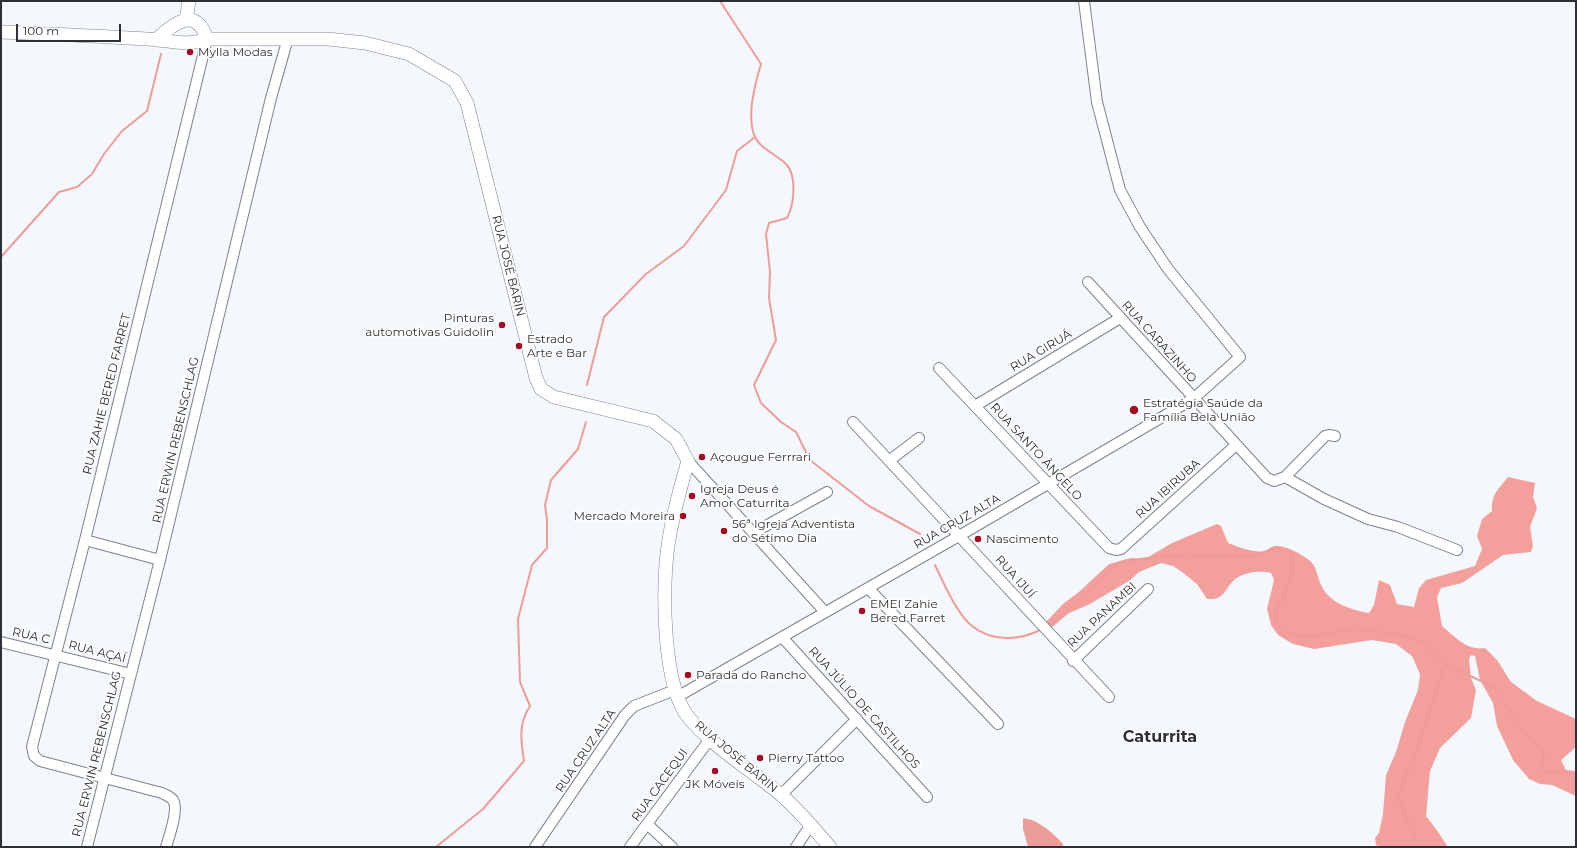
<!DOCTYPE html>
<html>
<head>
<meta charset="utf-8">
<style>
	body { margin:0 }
	#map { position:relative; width:1577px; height:848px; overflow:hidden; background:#f4f8fd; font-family:Montserrat,sans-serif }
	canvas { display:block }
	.frame { position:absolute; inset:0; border:2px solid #2d3036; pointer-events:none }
	.scale { position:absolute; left:16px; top:24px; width:105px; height:18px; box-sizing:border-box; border:2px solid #2d3036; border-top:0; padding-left:5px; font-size:12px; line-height:14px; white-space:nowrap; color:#2d3036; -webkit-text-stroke:3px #fff; paint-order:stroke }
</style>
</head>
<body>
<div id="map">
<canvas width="1577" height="848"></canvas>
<div class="frame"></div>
<div class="scale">100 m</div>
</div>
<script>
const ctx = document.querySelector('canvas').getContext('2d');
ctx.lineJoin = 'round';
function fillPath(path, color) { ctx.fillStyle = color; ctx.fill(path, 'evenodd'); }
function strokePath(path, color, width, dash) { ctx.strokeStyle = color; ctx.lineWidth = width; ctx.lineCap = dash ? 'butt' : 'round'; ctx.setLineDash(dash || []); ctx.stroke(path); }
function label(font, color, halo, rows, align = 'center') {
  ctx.font = font + ' Montserrat,sans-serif'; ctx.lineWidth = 3.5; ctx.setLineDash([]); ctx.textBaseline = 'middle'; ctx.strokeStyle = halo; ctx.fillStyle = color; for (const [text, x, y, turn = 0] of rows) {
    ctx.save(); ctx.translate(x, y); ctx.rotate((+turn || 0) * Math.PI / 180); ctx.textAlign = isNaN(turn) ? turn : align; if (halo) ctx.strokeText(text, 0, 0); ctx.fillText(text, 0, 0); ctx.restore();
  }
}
const forest = new Path2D(`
	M1508,477L1535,483L1533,497L1537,508L1530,527L1533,546L1531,552L1503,555L1462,583L1441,588L1437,597L1442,626C1455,637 1467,651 1485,648L1497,660L1511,682L1537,701L1576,719V747L1561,760L1566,770L1576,771V796L1552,785L1540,784L1529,779L1513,760L1497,726L1493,703L1480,680L1475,656L1471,655L1469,659L1471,678L1476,690L1471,718L1440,748L1430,771L1426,816L1436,829L1448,847H1380L1376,845L1375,838L1379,833L1383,814L1386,775L1396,752L1405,722L1418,690L1420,674L1412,656L1396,644L1372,640L1314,649L1293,644L1278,635L1271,625L1267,609L1274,580L1271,573C1260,570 1242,572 1233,581C1223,592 1224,600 1207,599L1197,584L1182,572L1173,566L1161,563L1139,572L1129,581L1088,605L1069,613L1051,628L1046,622L1063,604L1080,591L1109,564L1131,558L1145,559L1172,543L1217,524L1221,526L1228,543C1238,547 1254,553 1264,551C1268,550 1272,546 1275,546C1286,545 1301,554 1309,560C1317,566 1317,576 1321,585C1329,603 1351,610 1369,613L1374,605L1379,580L1390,585L1397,604L1414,607L1419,588L1426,580L1475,566L1482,549L1477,536L1482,519L1492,511C1491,494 1498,490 1508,477Z`);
const water = new Path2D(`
	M1023,818C1039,820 1053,833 1063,844V847H1028L1023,829Z`);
const stream = new Path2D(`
	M720,1L761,64C755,84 746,117 755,137C761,150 778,155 787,165C797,177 794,206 787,218L769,223L766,234L770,272L769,298L776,340L754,385L761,403L781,422L796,432L810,460L869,506L920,534
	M1,257L59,192L77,187L92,174L104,154L122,131L147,111L161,54
	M587,385L604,317L646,274L684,246L726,190L737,151L755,137
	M935,565C943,582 957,614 972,626C992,642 1020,641 1042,629
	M1047,626L1054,622L1120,562L1168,555L1256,556L1276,548L1293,554C1293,579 1287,592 1274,613L1276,624L1286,633L1309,637L1354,629L1396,634L1425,642L1444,664L1494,687L1523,731L1544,752L1542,771L1571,774L1576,778
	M436,847L483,809L524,761C521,741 518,724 530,706L520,682L518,619L532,565L547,548V520L545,505L551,480L578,449L586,422
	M1422,847L1417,842L1398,798L1430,713L1444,664`);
const minor = new Path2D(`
	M1088,282L1267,478L1274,481L1285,477L1325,436L1329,435L1335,436
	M939,368L1109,548L1116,550L1121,549L1236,445
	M975,406L1120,318
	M853,422L1109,697
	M890,460L919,438
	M688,461L825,612
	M1285,477L1324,499L1368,519L1398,527L1457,550
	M753,533L827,492
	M85,540L160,560
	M868,588L998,724
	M782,637L927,797
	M1,642L131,674
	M1073,661L1148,589
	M677,697L959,536L1193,399L1240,357L1168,269L1140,227L1120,190L1097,102L1084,1
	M781,795L857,719
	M647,824L672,847
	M87,847L160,560L271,98L288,38
	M166,847C169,837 179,809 173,800C171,797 166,795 162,793L40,761L34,756L32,747L85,540L207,39
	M535,847L625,715L634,706L675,690
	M630,847L710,739
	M796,847L810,826`);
const major = new Path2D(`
	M186,20L189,1
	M1,32C50,34 98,36 147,39C168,40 187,47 207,39H328L365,43L409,54L455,81L467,103L536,378L541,389L554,397L653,421L676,439L688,461C680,489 672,517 668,546C662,587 662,686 689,718C714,748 750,769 780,794C798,809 814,829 830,847
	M157,39C174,23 196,6 207,39`);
const markers = [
	[190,52,4,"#a40823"],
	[502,325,4,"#a40823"],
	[519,346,4,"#a40823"],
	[1134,410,5,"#a40823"],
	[702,457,4,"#a40823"],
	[692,496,4,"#a40823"],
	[683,516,4,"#a40823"],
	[724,531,4,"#a40823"],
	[978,539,4,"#a40823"],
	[862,611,4,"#a40823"],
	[688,675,4,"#a40823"],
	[760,758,4,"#a40823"],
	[715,771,4,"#a40823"]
];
const poiNames = [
	["Mylla Modas",198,52],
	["Pinturas",494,318,"right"],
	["automotivas Guidolin",494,332,"right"],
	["Estrado",527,339],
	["Arte e Bar",527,353],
	["Estratégia Saúde da",1143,403],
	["Família Bela União",1143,417],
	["Açougue Ferrrari",710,457],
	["Igreja Deus é",700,489],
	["Amor Caturrita",700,503],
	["Mercado Moreira",675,516,"right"],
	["56ª Igreja Adventista",732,524],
	["do Sétimo Dia",732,538],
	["Nascimento",986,539],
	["EMEI Zahie",870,604],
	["Bered Farret",870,618],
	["Parada do Rancho",696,675],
	["Pierry Tattoo",768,758],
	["JK Móveis",715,784,"center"]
];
const streetNames = [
	["RUA JOSÉ BARIN",508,266,76],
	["RUA CARAZINHO",1159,342,48],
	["RUA GIRUÁ",1041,351,-31],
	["RUA ZAHIE BERED FARRET",107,394,-76],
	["RUA ERWIN REBENSCHLAG",176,440,-77],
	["RUA SANTO ÂNGELO",1036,452,47],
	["RUA IBIRUBA",1168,489,-42],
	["RUA CRUZ ALTA",957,522,-30],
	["RUA IJUÍ",1015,577,48],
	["RUA PANAMBI",1102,615,-43],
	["RUA C",31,636,13],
	["RUA AÇAÍ",97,652,14],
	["RUA JÚLIO DE CASTILHOS",864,708,48],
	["RUA CRUZ ALTA",586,751,-56],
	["RUA ERWIN REBENSCHLAG",97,754,-76],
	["RUA JOSÉ BARIN",736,757,40],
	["RUA CACEQUI",660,785,-54]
];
const districtNames = [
	["Caturrita",1160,737]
];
fillPath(forest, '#f3a09c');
fillPath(water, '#ee9c98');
strokePath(stream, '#ee9c98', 2);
strokePath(minor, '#7b838f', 12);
strokePath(major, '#7b838f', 14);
strokePath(minor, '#fff', 10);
strokePath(major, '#fff', 13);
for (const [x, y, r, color] of markers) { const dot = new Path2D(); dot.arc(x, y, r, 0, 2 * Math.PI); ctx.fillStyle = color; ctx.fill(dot); strokePath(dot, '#fff', 1.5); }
label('12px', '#2d3036', '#fff', poiNames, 'left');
label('12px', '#2d3036', '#fff', streetNames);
label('bold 16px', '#2d3036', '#fff', districtNames);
</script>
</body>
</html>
